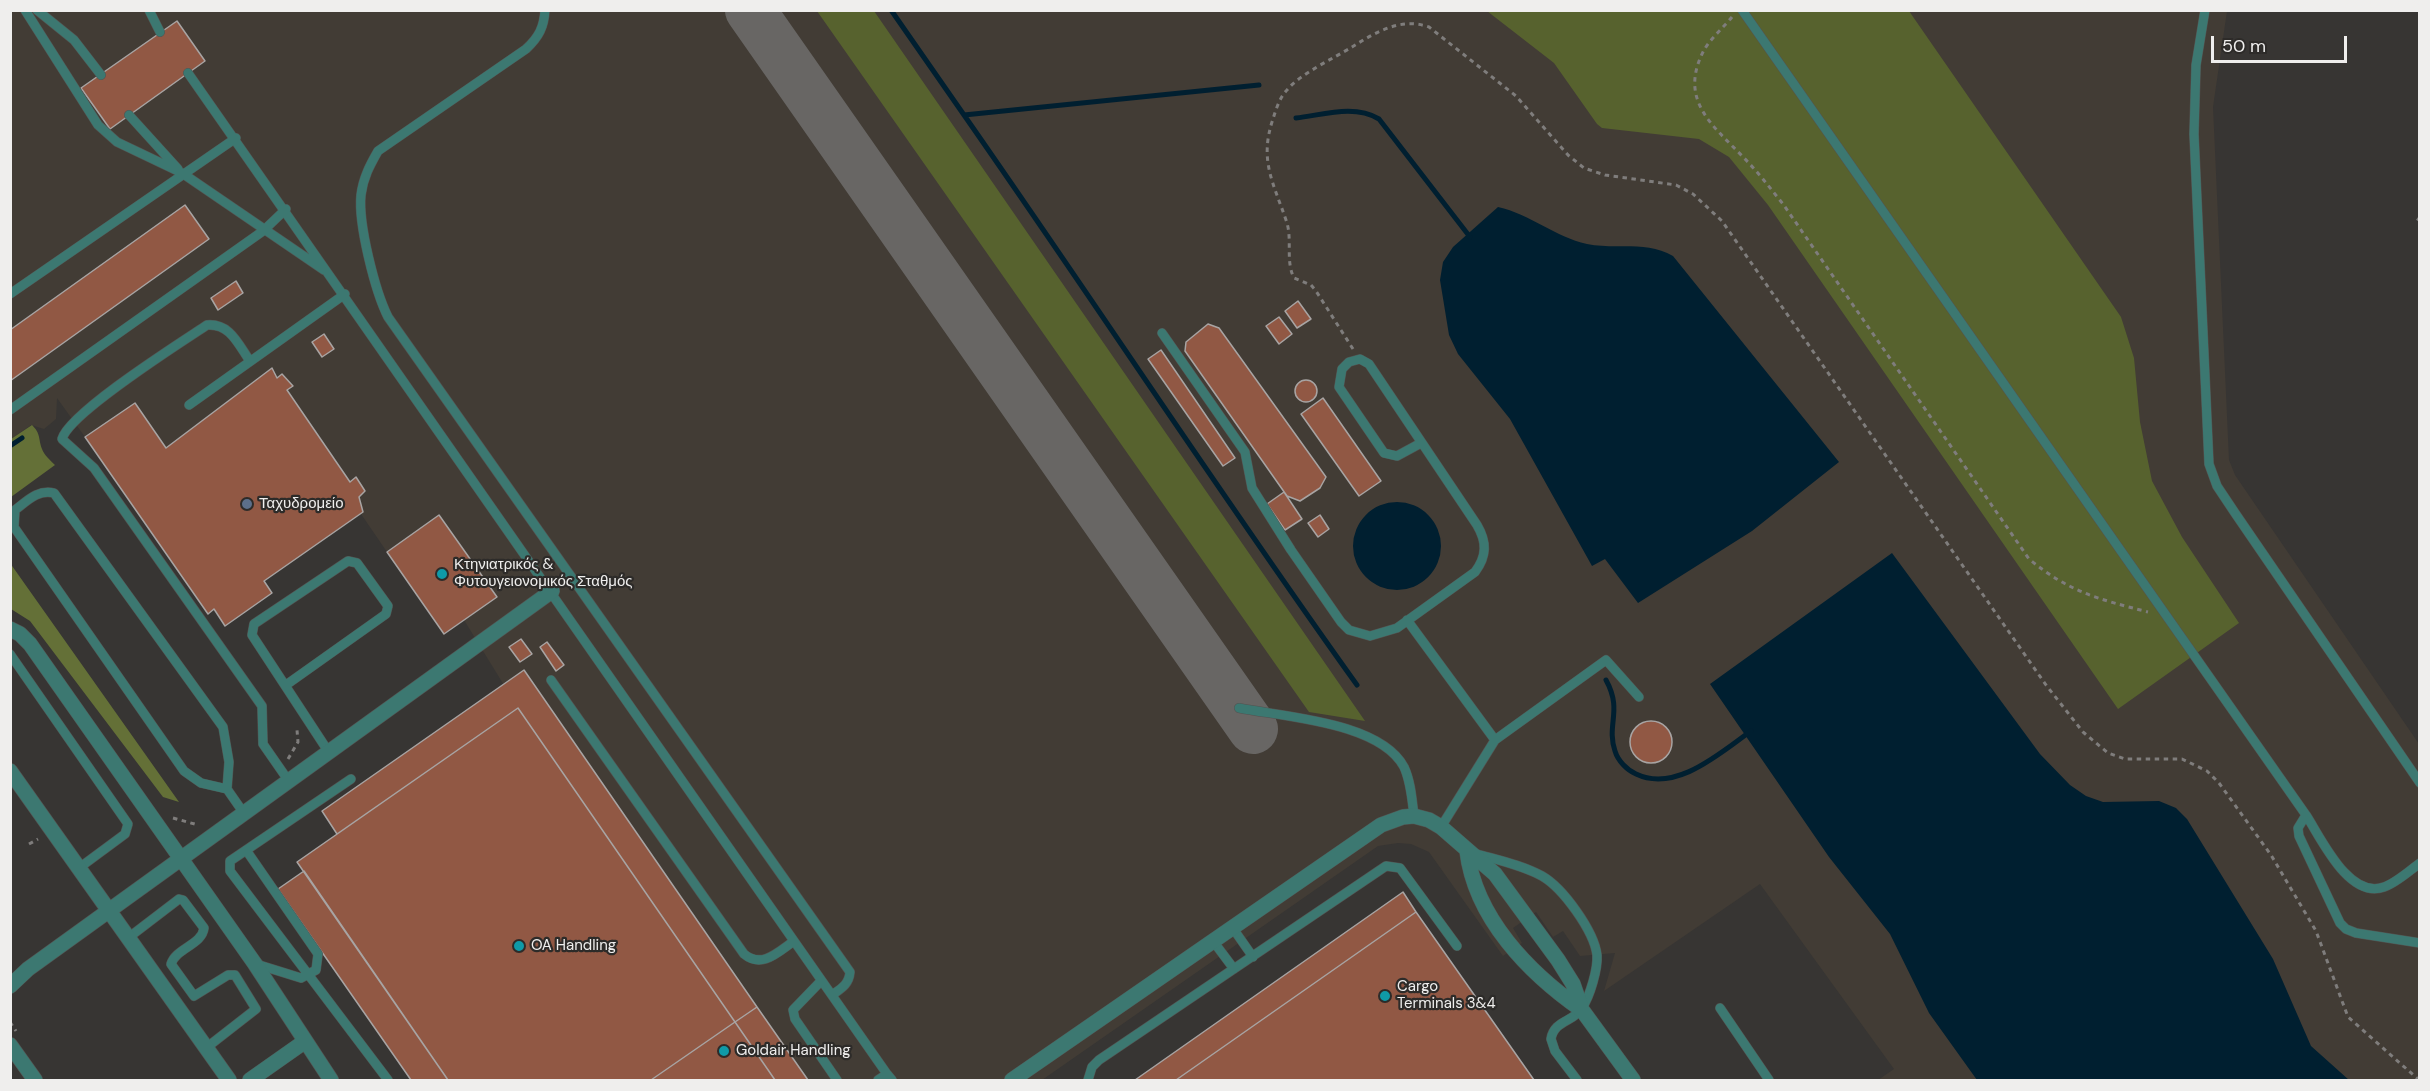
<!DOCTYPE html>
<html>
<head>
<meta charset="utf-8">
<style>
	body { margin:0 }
	#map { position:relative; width:2430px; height:1091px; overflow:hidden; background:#373533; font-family:"DM Sans",sans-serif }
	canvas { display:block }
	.frame { position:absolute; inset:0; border:12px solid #efeeed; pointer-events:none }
	.scale { position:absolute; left:2211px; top:36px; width:136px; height:27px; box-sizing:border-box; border:3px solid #efeeed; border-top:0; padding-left:8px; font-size:18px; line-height:21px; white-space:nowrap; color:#efeeed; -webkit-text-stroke:4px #2d2b29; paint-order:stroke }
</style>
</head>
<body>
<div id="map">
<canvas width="2430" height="1091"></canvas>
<div class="frame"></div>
<div class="scale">50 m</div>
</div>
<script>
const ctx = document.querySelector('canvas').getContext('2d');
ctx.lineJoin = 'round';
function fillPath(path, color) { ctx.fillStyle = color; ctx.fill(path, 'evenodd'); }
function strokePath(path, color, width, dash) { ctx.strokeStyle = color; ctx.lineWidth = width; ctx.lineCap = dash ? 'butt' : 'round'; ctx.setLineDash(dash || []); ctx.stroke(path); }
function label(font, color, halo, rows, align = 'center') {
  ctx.font = font + ' "DM Sans",sans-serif'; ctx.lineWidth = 4.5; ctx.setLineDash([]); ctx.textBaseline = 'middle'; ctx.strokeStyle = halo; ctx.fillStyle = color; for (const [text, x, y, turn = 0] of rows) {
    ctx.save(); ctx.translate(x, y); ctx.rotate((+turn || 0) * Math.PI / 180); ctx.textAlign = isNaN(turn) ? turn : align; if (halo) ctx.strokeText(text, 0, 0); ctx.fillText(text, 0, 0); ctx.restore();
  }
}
const built = new Path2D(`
	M11,11H2227L2213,107L2229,460L2235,475L2419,744V1080H1878L1894,1069L1760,884L1604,991L1615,953L1580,956L1563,931L1553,937L1536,912L1513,928L1522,943L1503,956L1429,852L1411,844L1398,843L1378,846L1042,1080H775L518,708L464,620L444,634L387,552L361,514L363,512L359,497L365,491L356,477L350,482L287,390L293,386L283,374L277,378L271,368L166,448L135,403L85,437L57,398L56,419L44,429L31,425L11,439Z`);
const green = new Path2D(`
	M817,11H874L1365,721L1309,712Z
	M1487,11H1909L2121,317L2134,358L2140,422L2152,481L2182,537L2239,623L2118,709L1768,205L1729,157L1699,139L1602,128L1597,124L1554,63Z`);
const forest = new Path2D(`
	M32,425C41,434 38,438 42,449C44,455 51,461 55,465L11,497V439Z
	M10,563L179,802L163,797L30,621L11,609Z`);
const water = new Path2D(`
	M1498,207C1530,214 1555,237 1587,244C1616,250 1646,240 1673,256L1839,462L1752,531L1638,603L1605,559L1592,566L1510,419L1458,354L1449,335L1440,280L1443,262L1453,247Z
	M1353 546a44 44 0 1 1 88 0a44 44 0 1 1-88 0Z
	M1892,553L2040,754L2070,785L2086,796L2103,802L2159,801L2176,808L2187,819L2273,959L2311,1046L2349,1080H1977L1929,1013L1890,934L1829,857L1710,684Z`);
const stream = new Path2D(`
	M891,10L964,115L1259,85
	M964,115C1096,304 1222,497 1357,685
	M1296,118C1323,115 1354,104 1379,119L1470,237
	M10,446L22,438
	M1606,680C1623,711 1606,724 1615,751C1618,761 1627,770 1636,774C1676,793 1720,753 1751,731`);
const taxiway = new Path2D(`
	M750,10L1253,729`);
const building = new Path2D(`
	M177,21L205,61L110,129L81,88Z
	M185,205L209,239L10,381V330Z
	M236,281L243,293L218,310L211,298Z
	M1298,301L1311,319L1297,328L1285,311Z
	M1279,317L1292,334L1279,344L1266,326Z
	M1208,324L1219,328L1326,477L1320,488L1300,501L1287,496L1185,351L1186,342Z
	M324,334L334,349L322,357L312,342Z
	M1161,350L1235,458L1223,466L1148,359Z
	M272,368L277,378L282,374L293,386L287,390L350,482L356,477L365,491L359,497L363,512L264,581L272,593L225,626L214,609L208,614L85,437L135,403L166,448Z
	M1295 391a11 11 0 1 1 22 0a11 11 0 1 1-22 0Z
	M1323,398L1381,481L1359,496L1301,414Z
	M1284,492L1302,519L1285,530L1267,504Z
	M439,515L497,597L444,634L387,552Z
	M1320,515L1329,529L1318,537L1308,523Z
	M521,639L532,654L520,662L509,647Z
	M547,642L564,665L556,671L540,647Z
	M524,670L757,1007L735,1022L518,708L337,834L322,811Z
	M518,708L735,1022L651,1080H448L297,862Z
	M1630 742a21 21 0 1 1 42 0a21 21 0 1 1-42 0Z
	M304,871L448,1080H411L278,889Z
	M1403,892L1416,912L1176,1080H1135Z
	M1416,912L1534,1080H1176Z
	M757,1007L808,1080H775L735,1022Z
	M735,1022L775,1080H651Z`);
const path = new Path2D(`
	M1732,17C1723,28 1709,40 1703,52C1678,102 1715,127 1744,158C1758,172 1770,188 1783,204L2029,559C2069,592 2098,599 2148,612
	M2420,217L2417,221L2420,223
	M1353,349L1316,291L1311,285L1294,278C1285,260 1293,239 1286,220C1273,182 1259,160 1273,119C1276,109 1280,97 1287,90C1300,74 1334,58 1352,47C1376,32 1401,17 1429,27L1516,96L1568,155L1584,168L1605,175L1676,185L1693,194L1722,221L2046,685L2083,732L2108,753L2125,759H2182L2207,771L2219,783L2271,855L2316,931L2348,1017L2419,1080
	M288,759L298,742L297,730
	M173,818L198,825
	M29,844L38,839
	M10,1022L16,1031`);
const service = new Path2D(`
	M25,10L98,125L117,142L182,173L324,270
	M37,10L74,40L101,75
	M149,10L160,32
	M545,10C544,27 539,37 526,49L378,151C370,165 363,178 361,195C358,224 375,291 388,317L850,972C849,984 842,988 832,995
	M1742,10L2306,815L2298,828L2299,836L2340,923L2346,929L2356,933L2420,943
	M2205,10L2196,65L2194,134L2209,464L2217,486L2235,513L2420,783
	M188,73L794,941
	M129,115L178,169
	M10,294L236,138
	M1162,333L1245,452L1252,488L1291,550L1341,622L1349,630L1370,636L1397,628L1475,572C1487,556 1487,542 1477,525L1369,364L1360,359L1349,362L1342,369L1339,387L1384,453L1397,456L1421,443
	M250,361C238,344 230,323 207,325C180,343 69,413 62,439L94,468L262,706L263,744L288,780
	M189,405L345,294
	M10,410L263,231L286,209
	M1407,620L1495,740L1606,660L1639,697
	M10,654L128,824L125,834L79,868
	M551,680L744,954C762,969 778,952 794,941L887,1074
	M286,685L386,614L388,606L357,563L348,561L254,624L252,635L328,751
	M1239,708C1284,717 1380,722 1404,767C1411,782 1412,800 1414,816
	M351,779L230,861V871L388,1080
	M227,789L229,762L223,727L54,493C38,489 27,501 15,510L14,527L184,771L201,783L227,789L243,812
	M2306,815C2321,838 2349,900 2384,887C2396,883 2409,871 2420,863
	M1441,827L1495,740
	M246,850L318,954L316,970L301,978L256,964
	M1477,854C1498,860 1522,865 1542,876C1563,888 1594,931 1597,955C1598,969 1590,996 1582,1008C1574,1022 1554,1020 1551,1039L1555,1051L1577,1080
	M1232,927L1253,957
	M128,938L179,899L183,900L204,928C202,945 176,948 171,964L194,996L228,975H235L256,1009L206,1048
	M1213,941L1234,969
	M821,981L793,1010L795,1019L837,1080
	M1720,1008L1769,1080
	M878,1080L887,1074L892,1080
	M1088,1080L1092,1067L1099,1060L1386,866L1400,868L1457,946`);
const minor = new Path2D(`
	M10,629L20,634L30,644L255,964L331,1080
	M10,771L229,1080
	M1467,851C1475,918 1529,973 1582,1010
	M10,986L28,969L552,591
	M10,1045L35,1080
	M250,1080L304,1042
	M1012,1080L1381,825L1403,817L1414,816L1429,820L1441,827L1495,874L1558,960L1573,984L1582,1010L1633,1080`);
const markers = [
	[247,504,6,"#5c6f8a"],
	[442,574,6,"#0f9aa8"],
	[519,946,6,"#0f9aa8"],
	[1385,996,6,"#0f9aa8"],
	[724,1051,6,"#0f9aa8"]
];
const poiNames = [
	["Ταχυδρομείο",259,504],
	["Κτηνιατρικός &",454,565],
	["Φυτουγειονομικός Σταθμός",454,582],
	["OA Handling",531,946],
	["Cargo",1397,987],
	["Terminals 3&4",1397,1004],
	["Goldair Handling",736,1051]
];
fillPath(built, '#423c35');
fillPath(green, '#57622e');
fillPath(forest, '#647037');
fillPath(water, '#001f30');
strokePath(stream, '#001f30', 5);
strokePath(taxiway, '#686664', 50);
fillPath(building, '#915844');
strokePath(building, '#a8a4a3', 1.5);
strokePath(service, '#545351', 10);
strokePath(minor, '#545351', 16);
strokePath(path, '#7f7d7c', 3, [4.5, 4.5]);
strokePath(service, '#3c7871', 9);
strokePath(minor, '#3c7871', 15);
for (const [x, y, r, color] of markers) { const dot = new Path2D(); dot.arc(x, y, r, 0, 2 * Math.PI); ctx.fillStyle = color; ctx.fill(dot); strokePath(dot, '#2d2b29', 2); }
label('15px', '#efeeed', '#2d2b29', poiNames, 'left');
</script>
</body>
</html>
